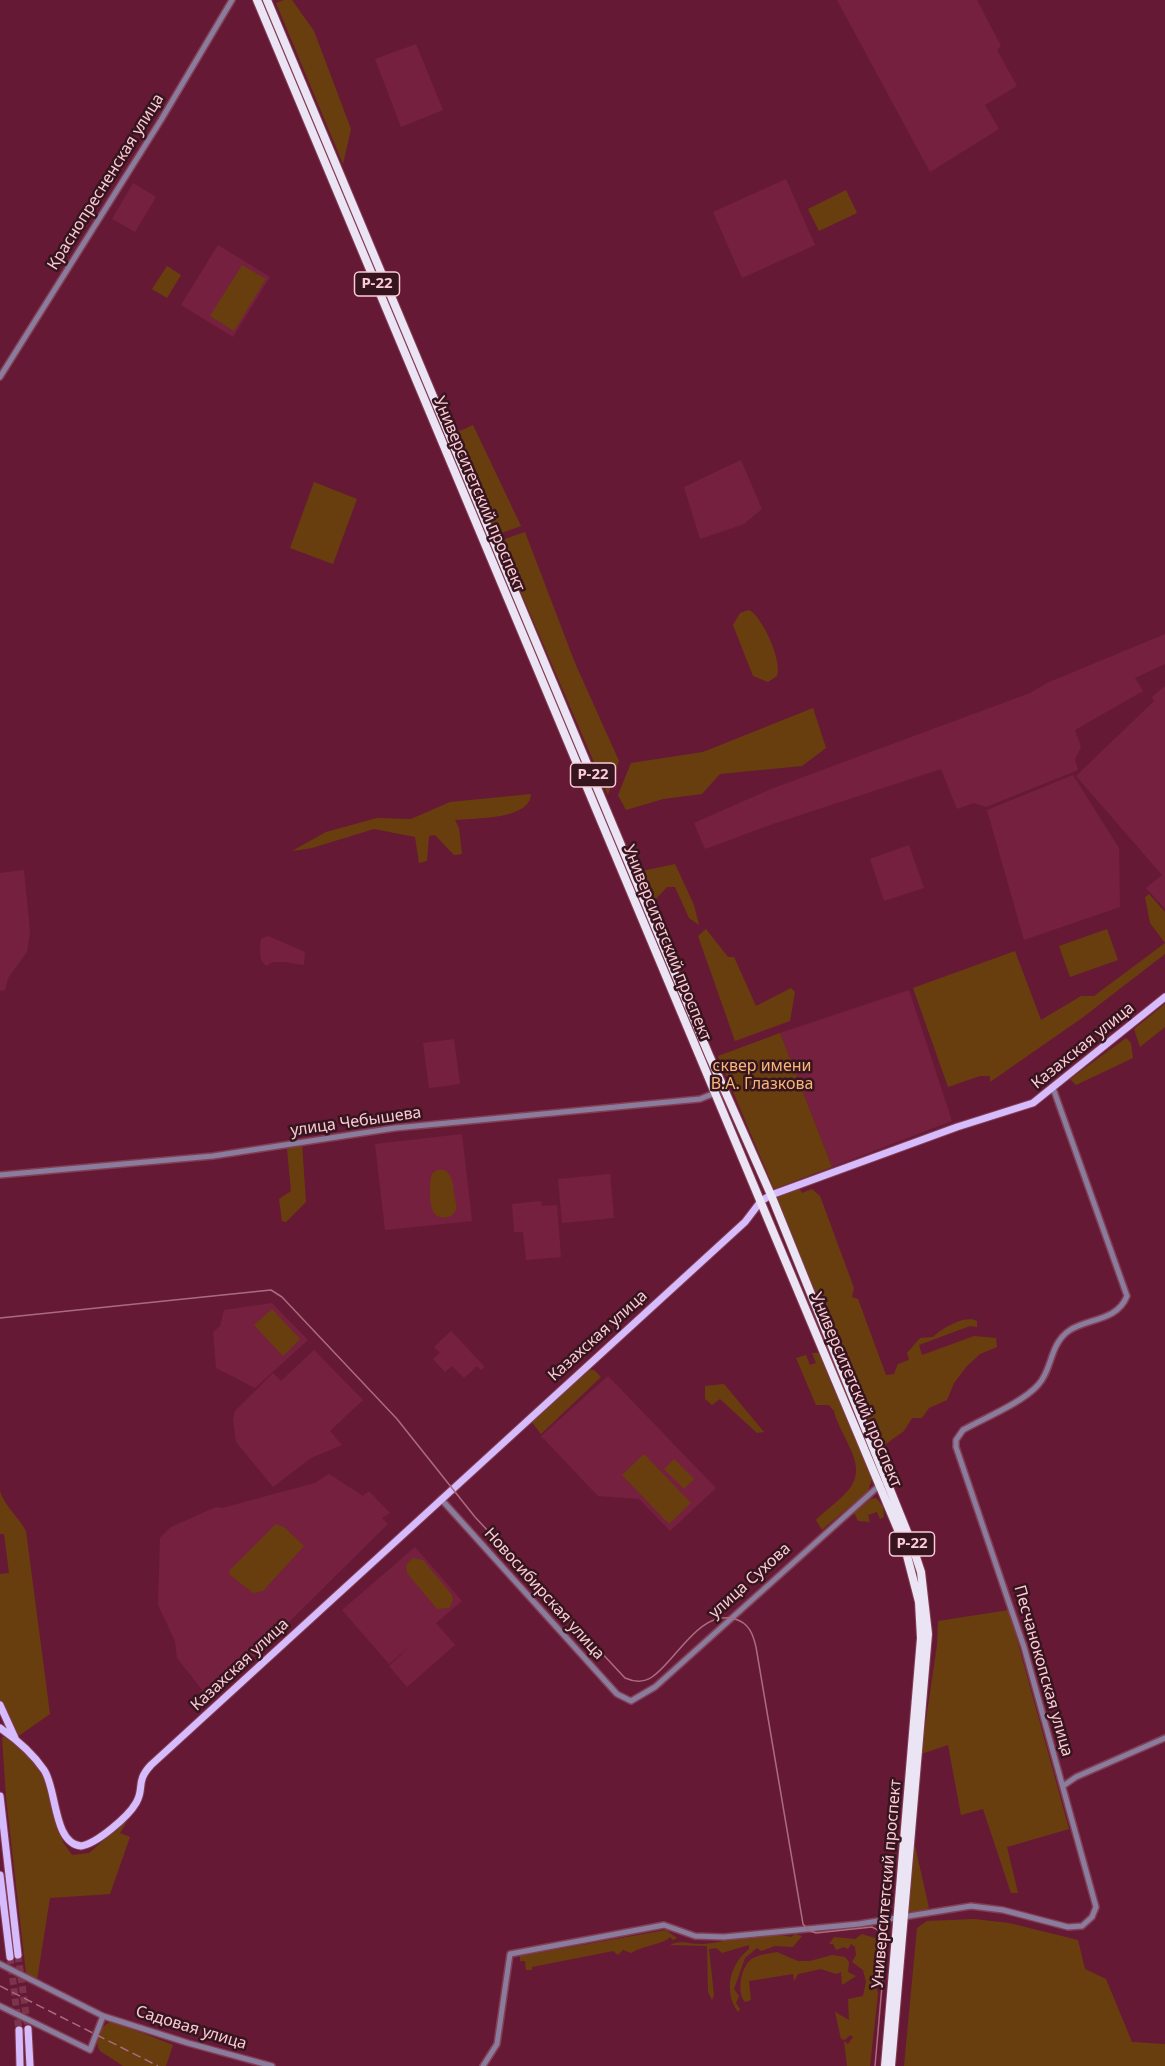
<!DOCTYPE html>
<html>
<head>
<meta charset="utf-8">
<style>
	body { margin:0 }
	canvas { display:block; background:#651934 }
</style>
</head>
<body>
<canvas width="1165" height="2066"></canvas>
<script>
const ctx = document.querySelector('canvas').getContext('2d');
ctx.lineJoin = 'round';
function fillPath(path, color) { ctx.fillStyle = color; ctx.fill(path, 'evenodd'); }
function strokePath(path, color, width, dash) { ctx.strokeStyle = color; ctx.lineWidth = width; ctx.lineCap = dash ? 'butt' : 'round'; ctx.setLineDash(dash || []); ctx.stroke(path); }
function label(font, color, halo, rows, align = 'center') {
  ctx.font = font + ' "Noto Sans",sans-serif'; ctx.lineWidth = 5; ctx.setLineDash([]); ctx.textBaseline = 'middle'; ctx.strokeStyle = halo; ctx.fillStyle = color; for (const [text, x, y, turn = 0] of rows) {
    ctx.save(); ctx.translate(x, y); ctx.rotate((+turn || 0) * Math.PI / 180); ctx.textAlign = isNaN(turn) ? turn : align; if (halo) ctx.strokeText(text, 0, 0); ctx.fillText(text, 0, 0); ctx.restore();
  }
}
const built = new Path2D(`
	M837,0H977L1001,46L997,50L1017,86L985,105L999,129L930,172Z
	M416,44L443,110L401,127L375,59Z
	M786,179L815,245L742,278L713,212Z
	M133,183L156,197L135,232L112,219Z
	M218,245L270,277L233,337L181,305Z
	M741,460L762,509L744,524L700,539L684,487Z
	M1165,634V664L1135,678L1143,691L1075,730L1081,747L1075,759L1078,770L986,807L974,803L957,809L941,769L773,824L705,849L694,823L771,789L1030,693L1047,683Z
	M1165,686V909L1146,888L1162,875L1076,776L1154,701L1152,697Z
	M1073,775L1119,848L1120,907L1024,940L987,810Z
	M909,845L924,888L884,901L870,859Z
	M24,870L30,932L27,952L8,978L5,990L0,991V873Z
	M268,936L305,952L304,965L285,962H273L266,966L261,960L260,950L261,939Z
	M909,990L952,1121L832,1167L780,1033Z
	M454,1039L460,1084L429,1088L423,1043Z
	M462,1134L472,1221L385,1230L375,1144Z
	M610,1174L614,1218L562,1223L558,1179Z
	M541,1201L542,1206L557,1205L561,1257L526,1260L523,1232H514L512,1204Z
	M272,1303L308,1340L255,1388L216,1368L213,1332L220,1326L224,1310Z
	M451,1331L485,1367L481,1370L477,1366L464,1378L452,1366L445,1372L433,1359L440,1353L434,1347Z
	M314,1350L363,1400L330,1431L342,1445L311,1458L273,1487L236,1442L233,1420L235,1411L273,1373L281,1381Z
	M608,1376L716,1488L670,1531L639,1499L598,1496L541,1436Z
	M329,1474L363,1496L369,1491L390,1513L382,1518L388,1524L210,1700L177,1658L175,1641L158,1605L160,1538L171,1527L216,1507L222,1508L315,1483Z
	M415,1547L462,1601L436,1623L455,1645L407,1687L389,1666L411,1645L389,1664L342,1610Z`);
const green = new Path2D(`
	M284,0H292L314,31L351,129L343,164L276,3Z
	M846,190L857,213L819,231L808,209Z
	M242,265L266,279L234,331L210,316Z
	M167,266L181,275L167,298L152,289Z
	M473,425L521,526L496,535L456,436L458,432Z
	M314,482L357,499L333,564L290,548Z
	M525,532L575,663L619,761L608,795L499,541Z
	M749,610C762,616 783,662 777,676L768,682L753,676L733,625L740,613Z
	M813,708L826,748L802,766L720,774L702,794L663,799L626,810L618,795L631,763L703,752Z
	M531,794C530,820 474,818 455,820L459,828L462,854L454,855L435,835L429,836L427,861L419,863L415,837L374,829L312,848L292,851L326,832L377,818L411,819L450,802Z
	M675,864L694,905L699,925L689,918L675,887H667L655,900L642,871Z
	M1149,894L1165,912V954L1082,1018L990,1082V1076H980L948,1087L913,988L1015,951L1041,1020L1081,996H1094L1165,943L1150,923L1145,897Z
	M706,929L728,957H734L756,1006L791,988L795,992L790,1021L735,1041L698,936Z
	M1107,929L1118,960L1070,977L1059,946Z
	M1165,1004V1027L1140,1047L1134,1029Z
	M780,1033L832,1167L774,1189L718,1056Z
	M1126,1038L1131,1043L1133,1058L1076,1085L1070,1079Z
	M302,1143L306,1202L286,1222L282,1221L279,1199L291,1191L287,1149Z
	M437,1170H445C453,1177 453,1184 454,1195C455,1199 457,1206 456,1209C454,1219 437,1221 433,1211C429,1202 429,1183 432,1174Z
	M798,1186L802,1193L812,1189L820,1196L854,1288L852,1297L858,1299L886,1375L894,1374L898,1364L909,1360L907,1353L920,1338L933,1337C941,1329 965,1314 977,1321V1327L970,1326L919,1345L922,1355L974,1336L996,1338L997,1347L980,1354L967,1366L954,1383L947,1400L929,1408L922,1418H912L904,1431L883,1446L879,1445L777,1199L780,1193Z
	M272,1309L300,1339L283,1356L254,1325Z
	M812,1353H820C826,1365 832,1394 841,1400L873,1476L868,1491L822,1530L816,1520C843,1494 869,1485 849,1446C844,1434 837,1424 834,1411L829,1405H816L796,1358L806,1355L810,1365L816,1363Z
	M590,1370H594L601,1377L541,1434L531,1421Z
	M724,1384L764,1432L757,1433L720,1399L712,1405L705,1399V1386Z
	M644,1454L691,1503L669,1524L622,1475Z
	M674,1459L694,1479L684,1489L669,1474L675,1468L669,1474L664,1469Z
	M0,1491C4,1506 19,1517 26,1531L50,1714L17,1737L0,1701V1574L9,1573L4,1534H0Z
	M876,1498L883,1506L884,1517L880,1519L877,1512L868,1515L870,1522L858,1521L854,1513L871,1499Z
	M276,1524L284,1527L304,1546L263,1591L253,1593L230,1575L229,1571Z
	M413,1558L423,1560L452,1595L453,1600L449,1608L437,1609L407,1573L406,1565Z
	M1009,1610L1069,1829L1007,1847L1018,1893H1011L983,1809L961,1815L948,1745L921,1754L937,1645L938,1621Z
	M2,1737H7L43,1771L63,1842L72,1855L89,1853L129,1818L120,1833L130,1837L110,1894L50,1898L37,1980L26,1973L6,1797Z
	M912,1846H915L929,1908L916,1913L908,1911Z
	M974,1919L1009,1923L1078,1940L1085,1969L1106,1979L1132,2042L1165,2044V2066H904L917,1928L927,1921Z
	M666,1930L677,1938L673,1940L670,1937C664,1944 642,1946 631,1953L623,1950L618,1955L613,1951L532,1967V1970H526L525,1961H520V1956Z
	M795,1934L802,1936L793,1947L775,1946L761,1951L757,1948L745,1958L734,1989L739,1996L736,2003L740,2009L738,2012C723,1991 730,1964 749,1949V1945L722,1953L716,1948L709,1949L714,1995L712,2000L708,1992L707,1946L670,1945C681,1939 691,1945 703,1944C723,1942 774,1931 791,1937Z
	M862,1934L878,1939L883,1953L876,1985L878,1994L870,2066H847L844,2041L848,2044L853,2037L850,2035L845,2040L841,2039L835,2012L849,2020L848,1999L863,1996L866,1982L863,1970L852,1962L856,1955L855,1947L851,1944L848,1949L844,1947L836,1950L833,1944H829L834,1937L855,1939Z
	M777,1952L798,1961H810L832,1955L845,1957L849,1962L848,1972L856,1976L842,1985L841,1972L836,1974L821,1969L798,1974L794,1981L793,1974L749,1981L751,2000L745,2002C736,1992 741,1965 753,1958C758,1955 771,1953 777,1952Z
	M112,2021L173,2045L166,2066H123L100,2051C93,2039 100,2026 112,2021Z`);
const majorTunnel = new Path2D(`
	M18,1955L28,2029
	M10,1957L19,2030`);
const minor = new Path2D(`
	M0,377L161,120L232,0
	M0,1175L213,1156L395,1128L700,1099L715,1093
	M441,1499L617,1694L631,1701L655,1687L881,1484
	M1063,1786L1076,1777L1165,1738
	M0,1964L103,2016L188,2043L272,2066
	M0,2006L90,2050L103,2016
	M483,2066L497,2044L510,1954L664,1925L695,1936L724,1937L859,1924L971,1906L1003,1910L1068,1927L1082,1926L1092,1917L1096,1907L1024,1647L956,1447V1440L963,1430C984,1418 1022,1403 1038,1385C1053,1369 1049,1344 1070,1330C1089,1318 1117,1321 1127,1296L1053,1088`);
const major = new Path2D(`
	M0,1705L15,1738
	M0,1728C16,1739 33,1754 44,1770C57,1789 53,1843 81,1846C96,1844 128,1817 136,1803C145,1788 135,1782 151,1765L745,1222L761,1201L771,1195L957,1127L1033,1103L1165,997
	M0,1796L18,1955
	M0,1875L10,1957
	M28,2029L30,2066
	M19,2030L20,2066`);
const highway = new Path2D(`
	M257,0L904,1544L919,1602L921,1638L885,2066
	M267,0L709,1055L771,1195L910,1539L921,1572L928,1634L891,2066`);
const tram = new Path2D(`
	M0,1318L271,1290L282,1297L397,1419L475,1517L625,1678C634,1682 643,1683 652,1677C677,1660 699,1609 735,1619C749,1623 753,1634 756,1647L803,1924L808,1930L816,1933L872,1927L880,1931L886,1940L875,2066`);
const rail = new Path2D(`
	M0,1986L158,2066`);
const shields = [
	[377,284,45],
	[593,775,45],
	[912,1544,45]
];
const shieldNames = [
	["Р-22",377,284],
	["Р-22",593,775],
	["Р-22",912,1544]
];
const streetNames = [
	["Краснопресненская улица",106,182,-58],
	["Университетский проспект",479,494,67],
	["Университетский проспект",667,943,68],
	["Казахская улица",1083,1046,-39],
	["улица Чебышева",356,1122,-8],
	["Казахская улица",598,1336,-42],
	["Университетский проспект",856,1390,67],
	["улица Сухова",750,1581,-42],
	["Новосибирская улица",544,1594,48],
	["Казахская улица",240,1665,-43],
	["Песчанокопская улица",1043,1671,74],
	["Университетский проспект",887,1884,-85],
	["Садовая улица",191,2028,17]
];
const parkNames = [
	["сквер имени",762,1066],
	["В.А. Глазкова",762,1084]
];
fillPath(built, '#74203e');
fillPath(green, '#683e0f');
strokePath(majorTunnel, '#7b344c', 7, [7, 3.5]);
strokePath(minor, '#833d54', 8);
strokePath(major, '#833d54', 9);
strokePath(highway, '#833d54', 10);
strokePath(minor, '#897c9c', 5);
strokePath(major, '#d7bcfd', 7);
strokePath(highway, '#eae4f4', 8);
strokePath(tram, '#aa6b7f', 1.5);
strokePath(rail, '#aa6b7f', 1.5, [9, 4.5]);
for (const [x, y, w] of shields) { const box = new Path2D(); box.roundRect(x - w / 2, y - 12, w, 24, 4.5); ctx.fillStyle = '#36151e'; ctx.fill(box); strokePath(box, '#facbd6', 1.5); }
label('bold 15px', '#facbd6', null, shieldNames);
label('16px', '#facbd6', '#36151e', streetNames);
label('16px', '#f8b679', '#36151e', parkNames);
</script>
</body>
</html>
